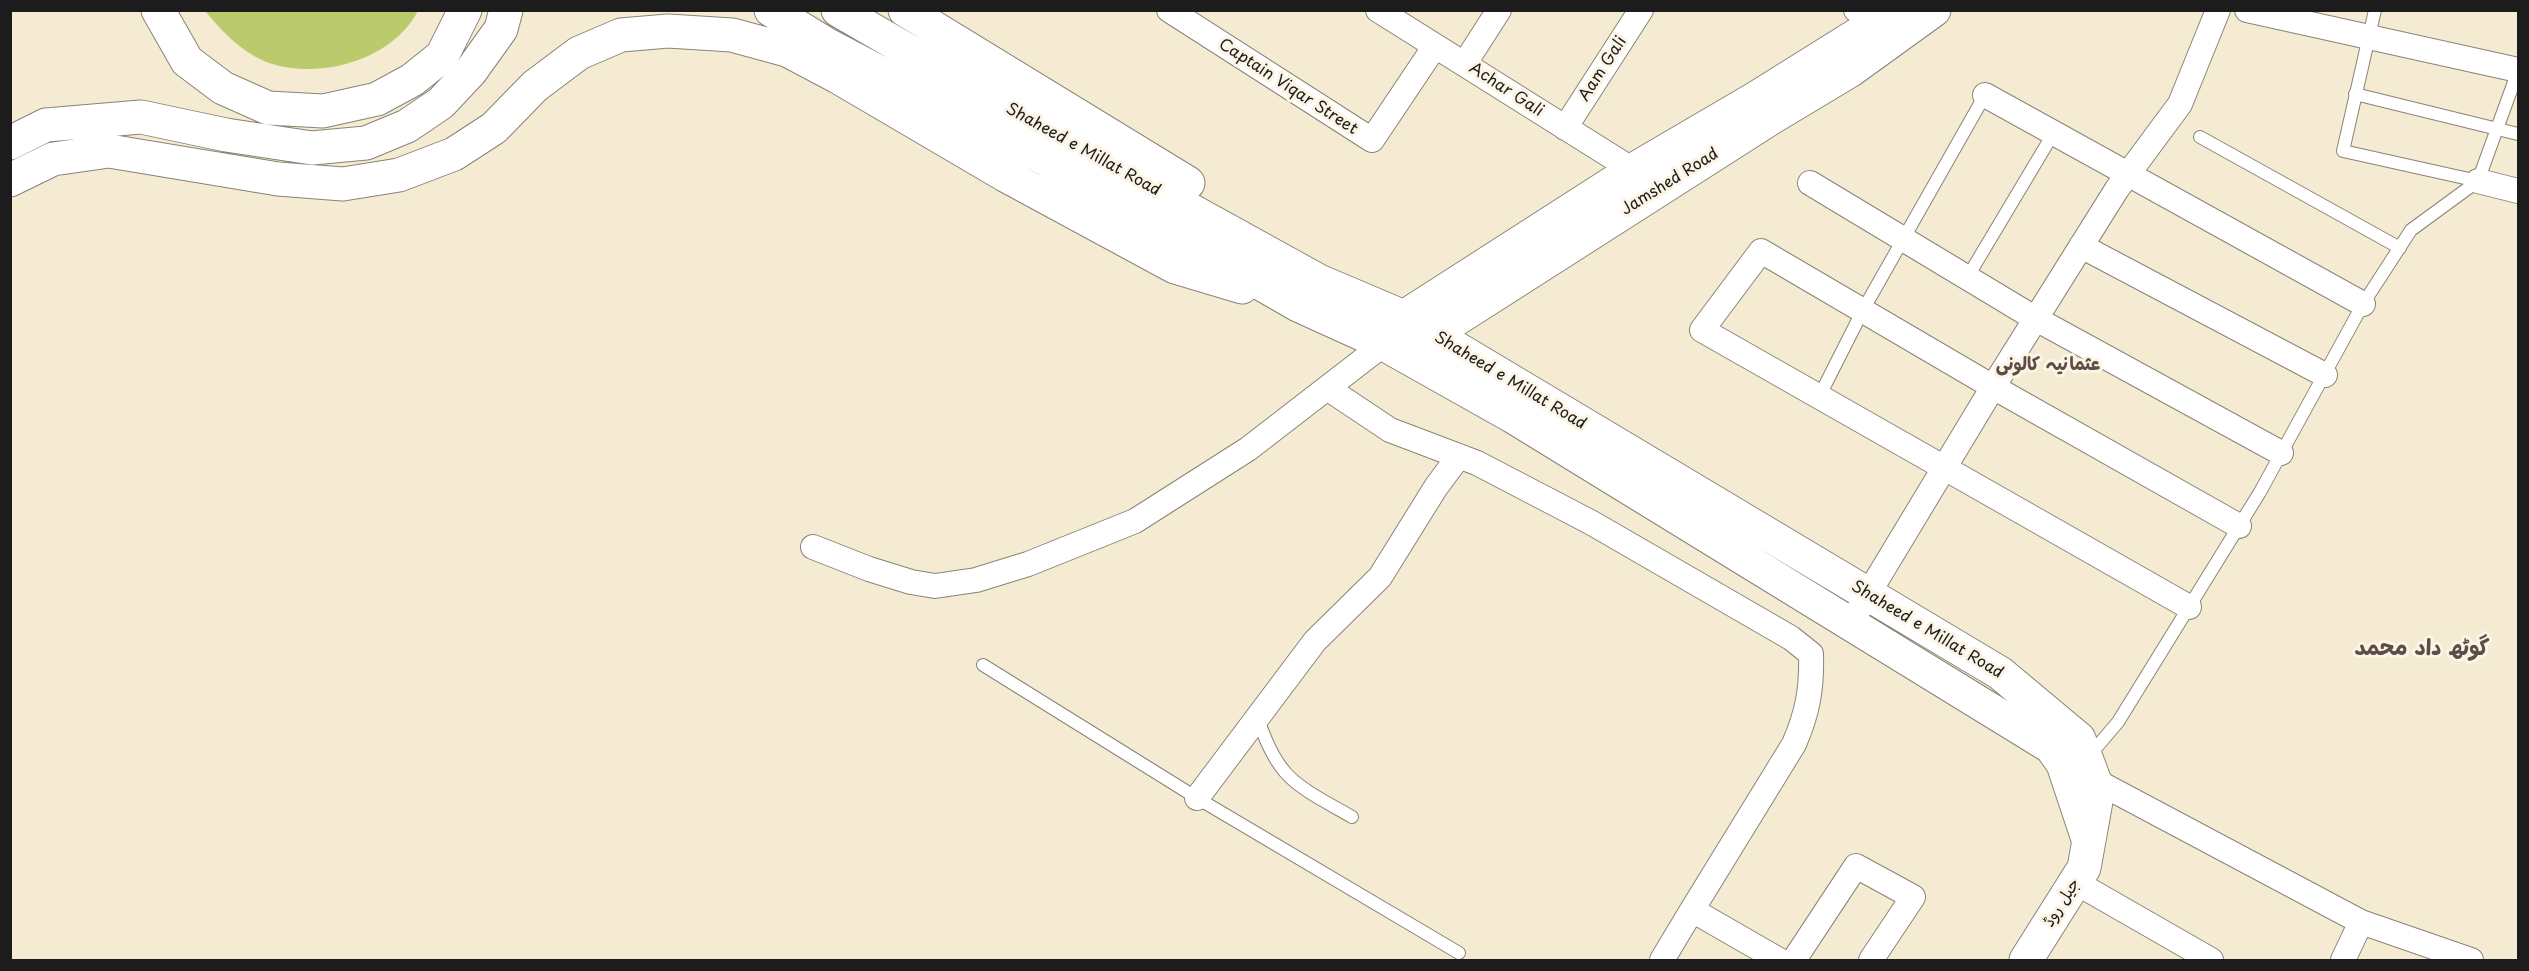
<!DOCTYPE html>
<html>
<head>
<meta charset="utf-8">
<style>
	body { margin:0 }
	#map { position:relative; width:2529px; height:971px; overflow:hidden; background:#f5ebd2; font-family:"Playpen Sans",sans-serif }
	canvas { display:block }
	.frame { position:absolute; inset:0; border:12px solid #1c1c1c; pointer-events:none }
</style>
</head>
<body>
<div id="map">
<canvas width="2529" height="971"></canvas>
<div class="frame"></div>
</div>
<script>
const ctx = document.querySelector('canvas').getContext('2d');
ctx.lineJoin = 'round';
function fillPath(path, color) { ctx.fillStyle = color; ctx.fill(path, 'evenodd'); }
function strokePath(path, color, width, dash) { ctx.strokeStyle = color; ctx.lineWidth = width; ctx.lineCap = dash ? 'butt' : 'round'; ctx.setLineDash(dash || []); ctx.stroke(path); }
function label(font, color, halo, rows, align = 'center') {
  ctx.font = font + ' "Playpen Sans","Playpen Sans Arabic",sans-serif'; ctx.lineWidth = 6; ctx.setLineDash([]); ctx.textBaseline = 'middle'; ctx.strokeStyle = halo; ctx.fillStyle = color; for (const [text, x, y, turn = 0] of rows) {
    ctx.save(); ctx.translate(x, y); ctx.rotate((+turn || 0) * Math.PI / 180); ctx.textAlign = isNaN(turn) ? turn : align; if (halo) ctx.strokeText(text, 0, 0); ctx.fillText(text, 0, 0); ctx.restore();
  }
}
const green = new Path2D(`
	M205,11H418C392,61 315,82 264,61C239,50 222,31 205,11Z`);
const service = new Path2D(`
	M2375,10L2343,151L2478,181
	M2355,94L2518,134
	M2200,137L2400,248
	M1967,278L2053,134
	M1819,397L1863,310L1985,95
	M983,665L1197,798L1459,953
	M1257,717C1264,736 1272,757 1285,772C1300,790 1332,805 1352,817
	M2089,756L2118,722L2260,492L2363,304L2411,230L2478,181L2518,71`);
const minor = new Path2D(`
	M1169,10L1372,140L1435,46
	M1378,10L1633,170
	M1856,10L1876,23
	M2247,10L2518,70
	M1465,63L1499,10
	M1985,95L2363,304
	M1565,128L1641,10
	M2478,181L2518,191
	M1810,183L2036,319L2281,453
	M2081,246L2325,375
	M1327,388L1390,430L1477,463L1592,523L1791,638L1811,654C1812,688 1808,712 1794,744L1692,910
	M813,547L869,569L911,582L935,586L976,580L1028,564L1135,521L1248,449L1384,344
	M2189,607L1702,330L1761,251L1993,387L2239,526
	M1850,624L1993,387L2117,189L2180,104L2218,10
	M2094,780L2361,922L2471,960
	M1197,798L1315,641L1380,577L1436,487L1459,456
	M2075,882L2211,960
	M1662,960L1692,910L1779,960
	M1794,960L1856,866L1913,897L1871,960
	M2343,960L2361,922`);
const secondary = new Path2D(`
	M1388,339L1404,317L1633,170L1756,98L1876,23L1893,10
	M1415,352L1433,334L1771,118L1851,70L1934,10`);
const primary = new Path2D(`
	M158,10L187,61L223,88L268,108L323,111L377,99L412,80L442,56L465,10
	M771,10L826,44L1045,159L1298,305L1384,344L1512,416L2051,747L2063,764L2088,839
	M838,10L1033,123L1319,281L1404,317L2000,673L2079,739L2098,790L2084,868L2026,960
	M905,10L1188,183
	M10,143L46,125L141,117L226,135L312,148L366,143L407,126L441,103L471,71L501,29L506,10
	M10,180L53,159L109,151L278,179L343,184L399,175L454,154L494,128L535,86L579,53L621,35L668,31L732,35L787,50L838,77L1005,175L1175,267L1242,287`);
const streetNames = [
	["Aam Gali",1603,69,-57],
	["Captain Viqar Street",1288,87,33],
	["Achar Gali",1506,90,33],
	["Shaheed e Millat Road",1083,150,29],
	["Jamshed Road",1670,182,-32],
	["Shaheed e Millat Road",1510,381,31],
	["Shaheed e Millat Road",1927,630,31],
	["جیل روڈ",2062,903,-58]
];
const neighbourhoodNames = [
	["عثمانیہ کالونی",2048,365]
];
const districtNames = [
	["گوٹھ داد محمد",2422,649]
];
fillPath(green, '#bbca6d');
strokePath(service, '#888477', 14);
strokePath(minor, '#888477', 26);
strokePath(secondary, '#888477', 35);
strokePath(primary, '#888477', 35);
strokePath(service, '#fff', 12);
strokePath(minor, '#fff', 24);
strokePath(secondary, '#fff', 33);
strokePath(primary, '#fff', 33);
label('16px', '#1c1c1c', '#fcf5e5', streetNames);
label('bold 18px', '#5e4d47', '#fcf5e5', neighbourhoodNames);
label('bold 22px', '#5e4d47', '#fcf5e5', districtNames);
</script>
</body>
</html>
